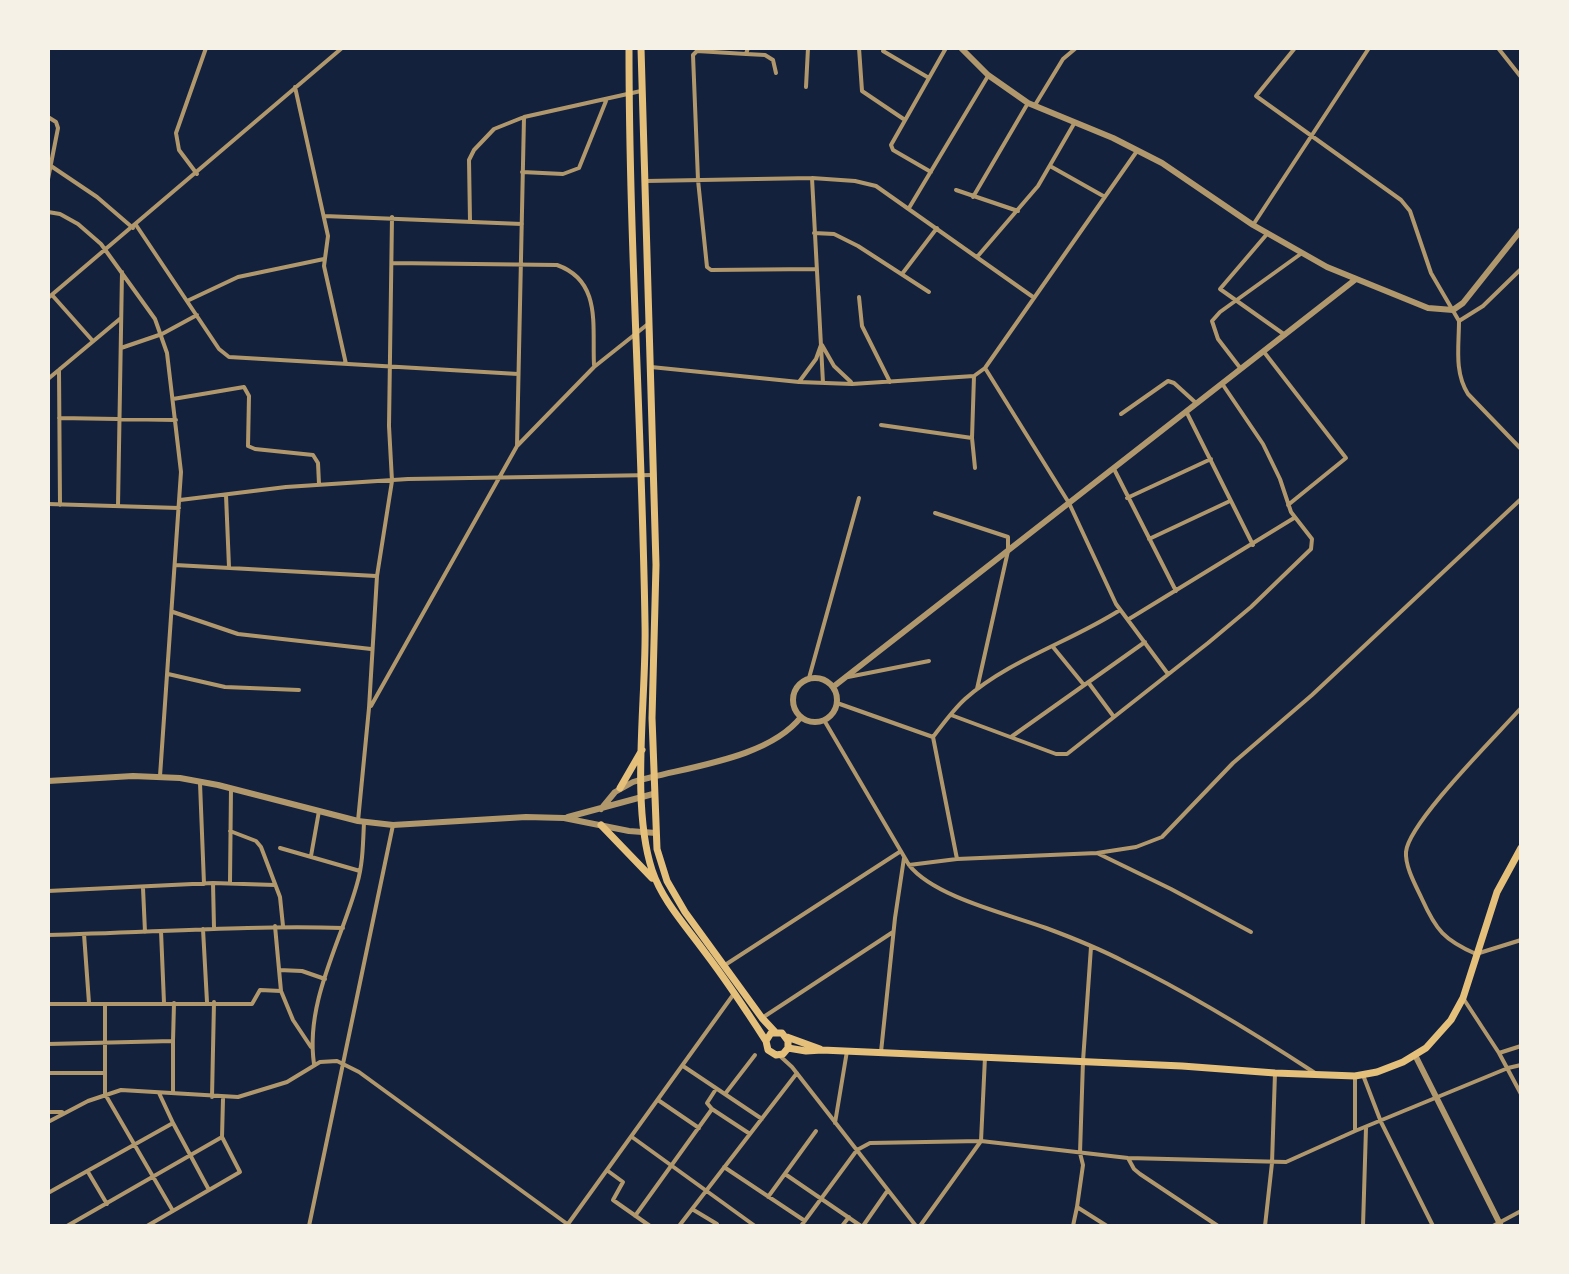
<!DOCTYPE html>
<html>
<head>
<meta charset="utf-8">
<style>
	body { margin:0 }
	#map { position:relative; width:1569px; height:1274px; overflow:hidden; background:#14213d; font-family:Figtree,sans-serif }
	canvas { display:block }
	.frame { position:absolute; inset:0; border:50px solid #f6f1e7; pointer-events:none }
</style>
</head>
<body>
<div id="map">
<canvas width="1569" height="1274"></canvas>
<div class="frame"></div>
</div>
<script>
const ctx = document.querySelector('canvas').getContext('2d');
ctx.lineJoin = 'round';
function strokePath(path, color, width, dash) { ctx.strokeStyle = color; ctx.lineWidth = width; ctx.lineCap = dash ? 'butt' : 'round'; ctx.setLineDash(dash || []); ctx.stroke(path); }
const minor = new Path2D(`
	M748,48L746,54L697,51L693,55L698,180L707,267L711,270L815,269
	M859,48L862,91L905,120
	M1295,48L1256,96L1401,200L1410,211L1431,273L1459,321L1483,306L1521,269
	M1498,48L1521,77
	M883,51L929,78
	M746,54L765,55L773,60L776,73
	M295,87L328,236L324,266L346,364
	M806,87L808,48
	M1035,105L1063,59L1076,48
	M48,117L56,122L58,128L48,179
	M48,164L97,197L133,228
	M1050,166L1105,197
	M522,172L563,174L579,168L606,101
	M931,172L893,150L891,145L946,48
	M197,174L179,150L176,133L206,48
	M646,181L812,178
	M956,190L1018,211
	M973,197L1028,103
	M909,208L988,76
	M48,212L60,214L78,224L101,244L155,319L167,353L181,472L160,776
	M324,216L522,224
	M470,221L469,160L474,150L494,129L524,117L641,91
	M136,225L219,349L229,357L518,374
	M1253,225L1369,48
	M814,233L834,234L858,246L929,292
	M1267,234L1220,289L1285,335
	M977,257L1038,186L1075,122
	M392,263L557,265C602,281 592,326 594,365
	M902,274L937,228
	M52,295L92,340
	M859,297L862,326L890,382
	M48,298L342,48
	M187,301L238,277L324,259
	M1459,321C1459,346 1454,372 1468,394L1521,449
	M822,345L834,366L851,382
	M121,348L162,334L197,315
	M1264,352L1346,458L1288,505
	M651,367L799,382L852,384L974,376L985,368L1137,151
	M985,368L1069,503L1116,604L1168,674
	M1241,369L1218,339L1212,321L1220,312L1302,253
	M59,370L60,505
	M974,376L972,438L975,468
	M48,379L121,318
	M799,382L816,359L821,345
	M823,383L812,178L855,181L876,186L1033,297
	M173,399L244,387L249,396L248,446L255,449L313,455L318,463L319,484
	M1187,413L1253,545
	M1121,414L1168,381L1174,383L1196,403
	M59,418L176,420
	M881,425L972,438
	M517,446L524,117
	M1114,469L1176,591
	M226,495L229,567
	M1127,498L1211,459
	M180,500L286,487L408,479L654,475
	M48,504L179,508
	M118,506L122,272
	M935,513L1008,537V551L977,689
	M1149,539L1230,501
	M175,565L376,576
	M173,612L238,634L371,649
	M1129,619L1294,518
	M1053,647L1084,685
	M168,674L225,687L299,690
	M848,677L929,661
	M809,678L859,498
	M1088,682L1114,717
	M837,703L933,737
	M371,706L517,446L594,367L648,324
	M1521,708C1498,734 1408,823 1406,852C1405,867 1416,886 1422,899C1436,930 1444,940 1476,954L1521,940
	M951,715L1056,754H1067L1208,643L1251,607L1311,549L1312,539L1291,512L1280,479L1263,444L1223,385
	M824,720L909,865C934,897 1008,914 1046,928C1073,938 1100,949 1125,962C1191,994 1254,1033 1315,1073
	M1011,737L1145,642
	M200,783L204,884
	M358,821L369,708L377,576L392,481L389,426L392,217
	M230,831L256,841L261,847L280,897L283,926
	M280,848L360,871
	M1097,853L1136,847L1162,837L1233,763L1312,695L1521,499
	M311,856L319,811
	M957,859L933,737C943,724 953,710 965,699C1009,660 1070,642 1120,610
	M909,865L957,859L1097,853L1171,889L1251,932
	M230,882L231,788
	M213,883L214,928
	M143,888L145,932
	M48,891L213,883L275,885
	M275,926L281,991L293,1020L311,1047
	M203,929L207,1002
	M161,931L164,1003
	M84,934L89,1003
	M48,935C147,933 244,925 343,928
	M1091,947L1083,1061L1080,1153L1083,1165L1077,1207L1107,1226
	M725,965L901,851
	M279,970L302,971L325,979
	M1463,998L1499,1053L1521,1094
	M48,1004H252L260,990L281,991
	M762,1018L893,932
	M173,1041L174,1003
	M48,1044L173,1041V1092
	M881,1052L895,918L904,858
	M1499,1053L1521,1046
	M780,1056L792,1067L916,1226
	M314,1064C305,1002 341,942 357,884C363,864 363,843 364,822
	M683,1066L762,1119
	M48,1073H105V1004
	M105,1073V1094L173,1211
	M1363,1075L1381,1122L1433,1226
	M159,1093L173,1123
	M725,1094L755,1055
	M212,1097L214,1002
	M658,1100L699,1128
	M712,1109L707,1103L716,1089
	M48,1112H62
	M48,1122L88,1101L121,1090L238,1097L287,1082L320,1062L337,1061L359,1072L570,1226
	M835,1123L847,1051
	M1355,1131V1076
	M632,1137L755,1226
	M1128,1158L1134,1169L1140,1174L1218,1226
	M724,1167L805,1221
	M608,1171L623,1182L613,1200L650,1226
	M88,1172L107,1204
	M785,1174L861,1226
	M48,1193L173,1123L209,1190
	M768,1197L816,1131
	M692,1209L717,1224
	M635,1216L712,1109L750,1134
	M568,1224L733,995
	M48,1225L49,1226
	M67,1226L222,1137L223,1099
	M147,1226L240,1172L222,1137
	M309,1226L393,825
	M679,1226L797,1073
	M801,1226L857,1150L870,1143L981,1141L1128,1158L1286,1162L1355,1131L1508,1068L1521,1065
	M842,1226L849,1217
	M863,1226L888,1190
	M920,1226L981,1141L985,1057
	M1073,1226L1077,1207
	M1265,1226L1272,1163L1275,1073
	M1363,1226L1366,1128
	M1493,1226L1521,1211`);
const tertiary = new Path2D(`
	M961,48L988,75L1028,103L1113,138L1162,163L1253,225L1327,267L1428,308L1453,310L1463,303L1521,230
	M793 700a22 22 0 1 1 44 0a22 22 0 1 1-44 0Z
	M833,687L1356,279
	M48,781L133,776L180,778L218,785L358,821L393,825L526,817L564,818L629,831L656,833
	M601,809L615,792L633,782C683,767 767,760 801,717
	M568,817L653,794
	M1415,1055L1501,1226`);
const primary = new Path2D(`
	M629,48C629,240 642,431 645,623C647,695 630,802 652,870C662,900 685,925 704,951C726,980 746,1010 766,1041
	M641,48L656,565L652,718L657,849L667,881L685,912L762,1018L775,1032
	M620,788L642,750
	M601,825L652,878
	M787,1037L820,1049
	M788,1048V1041L782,1033H771L766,1041L768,1050L776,1055L783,1054L788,1048L806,1051L822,1050L1182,1066L1275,1073L1355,1076L1377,1072L1403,1062L1426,1048L1451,1020L1463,998L1497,892L1521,848`);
strokePath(minor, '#b1986c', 4);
strokePath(tertiary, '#b1986c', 6);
strokePath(primary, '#e5c07b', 7);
</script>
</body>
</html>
